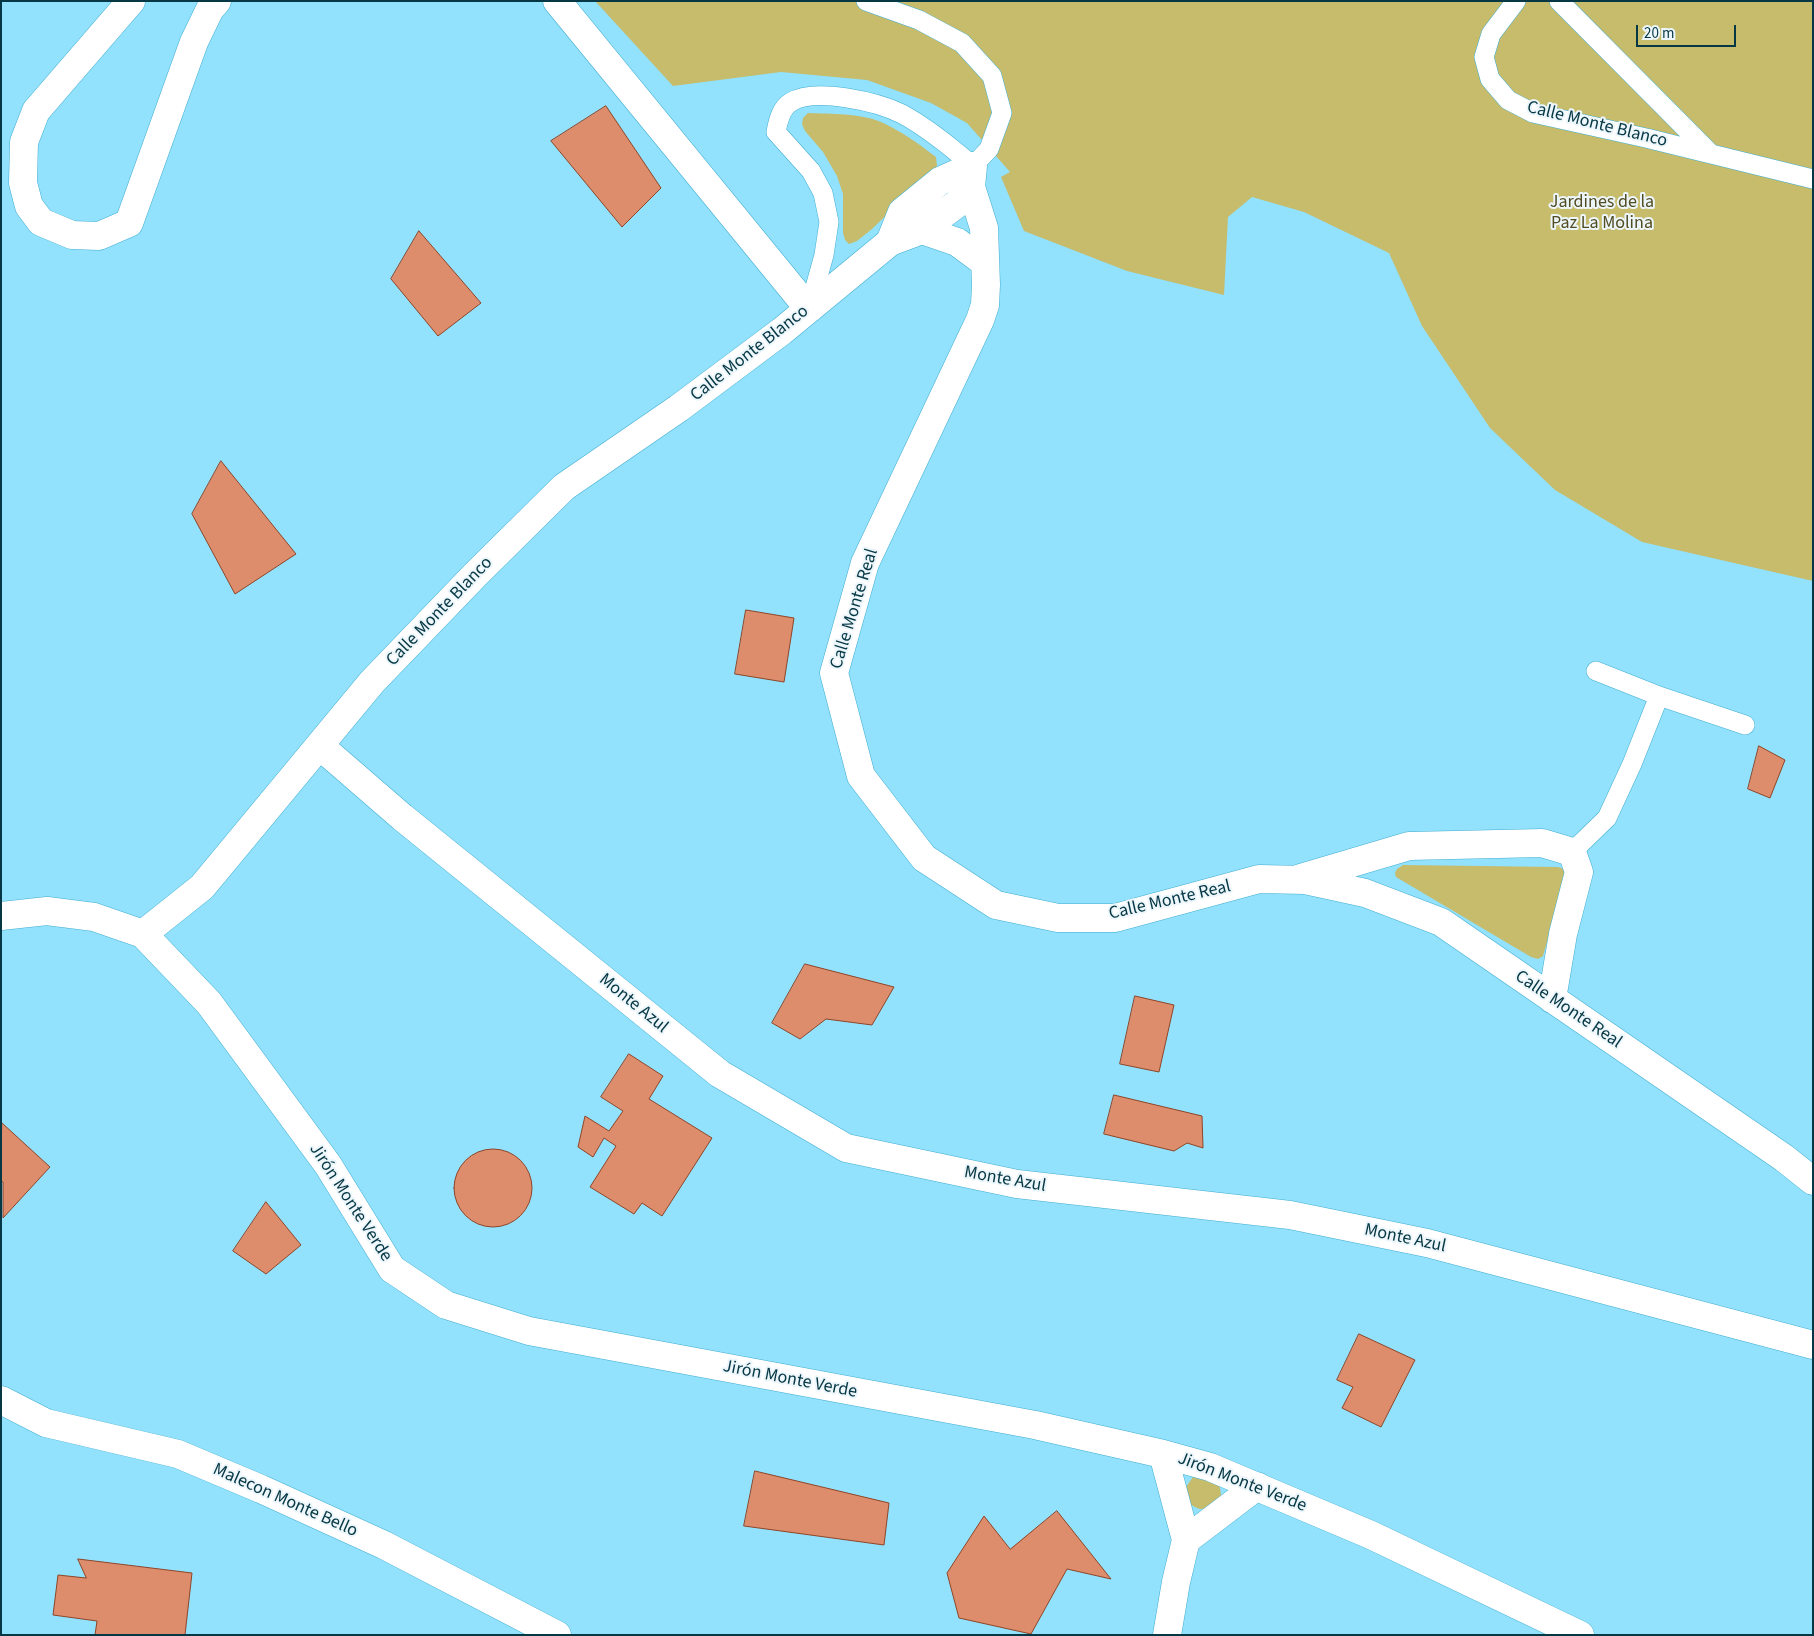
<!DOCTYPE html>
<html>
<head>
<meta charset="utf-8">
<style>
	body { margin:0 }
	#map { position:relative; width:1814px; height:1636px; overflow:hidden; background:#92e1fd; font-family:"Source Sans 3",sans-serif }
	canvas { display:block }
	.frame { position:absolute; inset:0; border:2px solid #053744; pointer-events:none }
	.scale { position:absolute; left:1636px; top:25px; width:100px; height:22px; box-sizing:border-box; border:2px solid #053744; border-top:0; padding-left:6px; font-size:15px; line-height:18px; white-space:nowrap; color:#053744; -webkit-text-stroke:4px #edf6fa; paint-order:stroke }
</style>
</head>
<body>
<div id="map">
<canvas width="1814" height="1636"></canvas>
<div class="frame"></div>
<div class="scale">20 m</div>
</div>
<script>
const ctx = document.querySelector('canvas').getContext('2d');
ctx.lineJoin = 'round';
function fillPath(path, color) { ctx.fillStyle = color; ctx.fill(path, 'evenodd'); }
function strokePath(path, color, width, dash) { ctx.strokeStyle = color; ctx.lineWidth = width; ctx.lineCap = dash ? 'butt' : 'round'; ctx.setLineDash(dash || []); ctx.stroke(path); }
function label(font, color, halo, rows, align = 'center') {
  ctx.font = font + ' "Source Sans 3",sans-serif'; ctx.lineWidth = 4; ctx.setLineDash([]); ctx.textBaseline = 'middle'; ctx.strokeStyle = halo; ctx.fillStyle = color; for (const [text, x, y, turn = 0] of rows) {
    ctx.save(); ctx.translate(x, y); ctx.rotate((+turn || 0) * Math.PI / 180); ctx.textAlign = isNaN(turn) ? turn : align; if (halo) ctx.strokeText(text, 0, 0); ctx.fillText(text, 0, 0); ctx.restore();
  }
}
const green = new Path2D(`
	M595,1H1813V581L1642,542L1555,490L1490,428L1422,326L1389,253L1304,212L1252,197L1228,217L1224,295L1127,271L1024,231L1001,177L1010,172L967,123L931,103L867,80L781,72L673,86Z
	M808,113C831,114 860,113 881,122C901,131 919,144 936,157L937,166L872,229L857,241L849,244L845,240L843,233V194L837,176L823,152L805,131L802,124L803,118Z
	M1403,865L1558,867L1564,869L1567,873L1543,956L1538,959L1531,957L1396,877L1395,873L1397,869Z
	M1198,1475L1219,1483L1221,1494L1220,1500C1207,1508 1203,1514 1189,1503L1186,1487L1193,1477Z`);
const building = new Path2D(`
	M606,106L661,188L622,227L551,141Z
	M419,231L481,303L438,336L391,279Z
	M221,461L296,554L235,594L192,514Z
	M746,610L794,618L784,682L735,674Z
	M1759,746L1785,760L1770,798L1748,789Z
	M805,964L894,987L872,1025L826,1019L800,1039L772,1023Z
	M1135,996L1174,1005L1159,1072L1120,1064Z
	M629,1054L663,1076L649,1099L712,1138L662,1216L642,1203L634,1214L590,1187L616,1146L604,1138L593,1157L578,1147L585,1116L609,1131L623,1111L601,1097Z
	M1114,1095L1202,1116L1203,1148L1187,1143L1174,1151L1104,1134Z
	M2,1123L50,1167L3,1218V1182L1,1181Z
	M454 1188a39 39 0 1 1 78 0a39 39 0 1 1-78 0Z
	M266,1202L301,1245L266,1274L233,1251Z
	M1359,1334L1415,1360L1381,1427L1342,1408L1353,1387L1337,1380Z
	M755,1471L889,1503L884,1545L744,1526Z
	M1057,1511L1111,1579L1067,1569L1031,1634L959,1618L947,1573L984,1516L1010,1549Z
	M78,1559L192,1573L185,1635H95L97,1621L53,1615L58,1575L86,1578Z`);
const service = new Path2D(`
	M1516,1L1491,34L1484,57L1490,79L1508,100L1533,113L1646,138L1813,179
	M1559,1L1710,153
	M809,309L824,255L829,222L823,193L811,171L776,132C778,121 781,108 791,102C815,87 878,102 902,114C928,128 951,147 973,166L989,149L1002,113L992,76L962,43L919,20L866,1
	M1596,671L1659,696
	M1572,852L1607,818L1632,764L1659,696L1745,725`);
const minor = new Path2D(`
	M131,1L36,111L24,142L23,183L29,206L41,222L72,235L99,236L129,223L194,42L210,9L217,1
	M557,1L809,309
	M971,187L984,228L986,285L985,305L980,320L865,563L834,673L861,776L924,858L996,905L1058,918H1115L1259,879L1305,880L1365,893L1441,922L1784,1158L1813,1181
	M922,230L957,242L984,262
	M320,746L402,817L720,1074L846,1148L1017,1184L1290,1215L1427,1243L1813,1345
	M1301,878L1409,846L1542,843L1572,852L1579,872L1563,934L1552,999
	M1,916L47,911L94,917L143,934L209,1003L328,1165L392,1269L446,1305L529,1331L1035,1425L1163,1454L1210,1467L1371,1535L1580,1635
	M143,934L202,887L372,682L475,575L564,487L679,408L782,331L890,242L922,230L962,200L971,187L973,166L940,181L902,212L890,242
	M1163,1454L1186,1540L1176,1582L1167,1635
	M1186,1540L1257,1486`);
const tertiary = new Path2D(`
	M1,1400L46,1423L178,1454L261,1489L384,1545L557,1635`);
const streetNames = [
	["Calle Monte Blanco",1597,125,14],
	["Calle Monte Blanco",750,354,-38],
	["Calle Monte Real",855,609,-73],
	["Calle Monte Blanco",440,612,-46],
	["Calle Monte Real",1170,901,-13],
	["Monte Azul",633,1004,39],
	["Calle Monte Real",1568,1010,34],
	["Monte Azul",1005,1180,10],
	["Jirón Monte Verde",350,1203,57],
	["Monte Azul",1405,1239,12],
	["Jirón Monte Verde",790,1380,11],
	["Jirón Monte Verde",1242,1483,21],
	["Malecon Monte Bello",285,1501,24]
];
const parkNames = [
	["Jardines de la",1602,203],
	["Paz La Molina",1602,224]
];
fillPath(green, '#c6bc6c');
fillPath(building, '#dd8c6c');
strokePath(building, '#8e4527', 1);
strokePath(service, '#41aed0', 20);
strokePath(minor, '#41aed0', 29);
strokePath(tertiary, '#41aed0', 29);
strokePath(service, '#fff', 19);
strokePath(minor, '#fff', 28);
strokePath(tertiary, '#fff', 28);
label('18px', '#053744', '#edf6fa', streetNames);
label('18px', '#524c22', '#edf6fa', parkNames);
</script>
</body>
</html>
